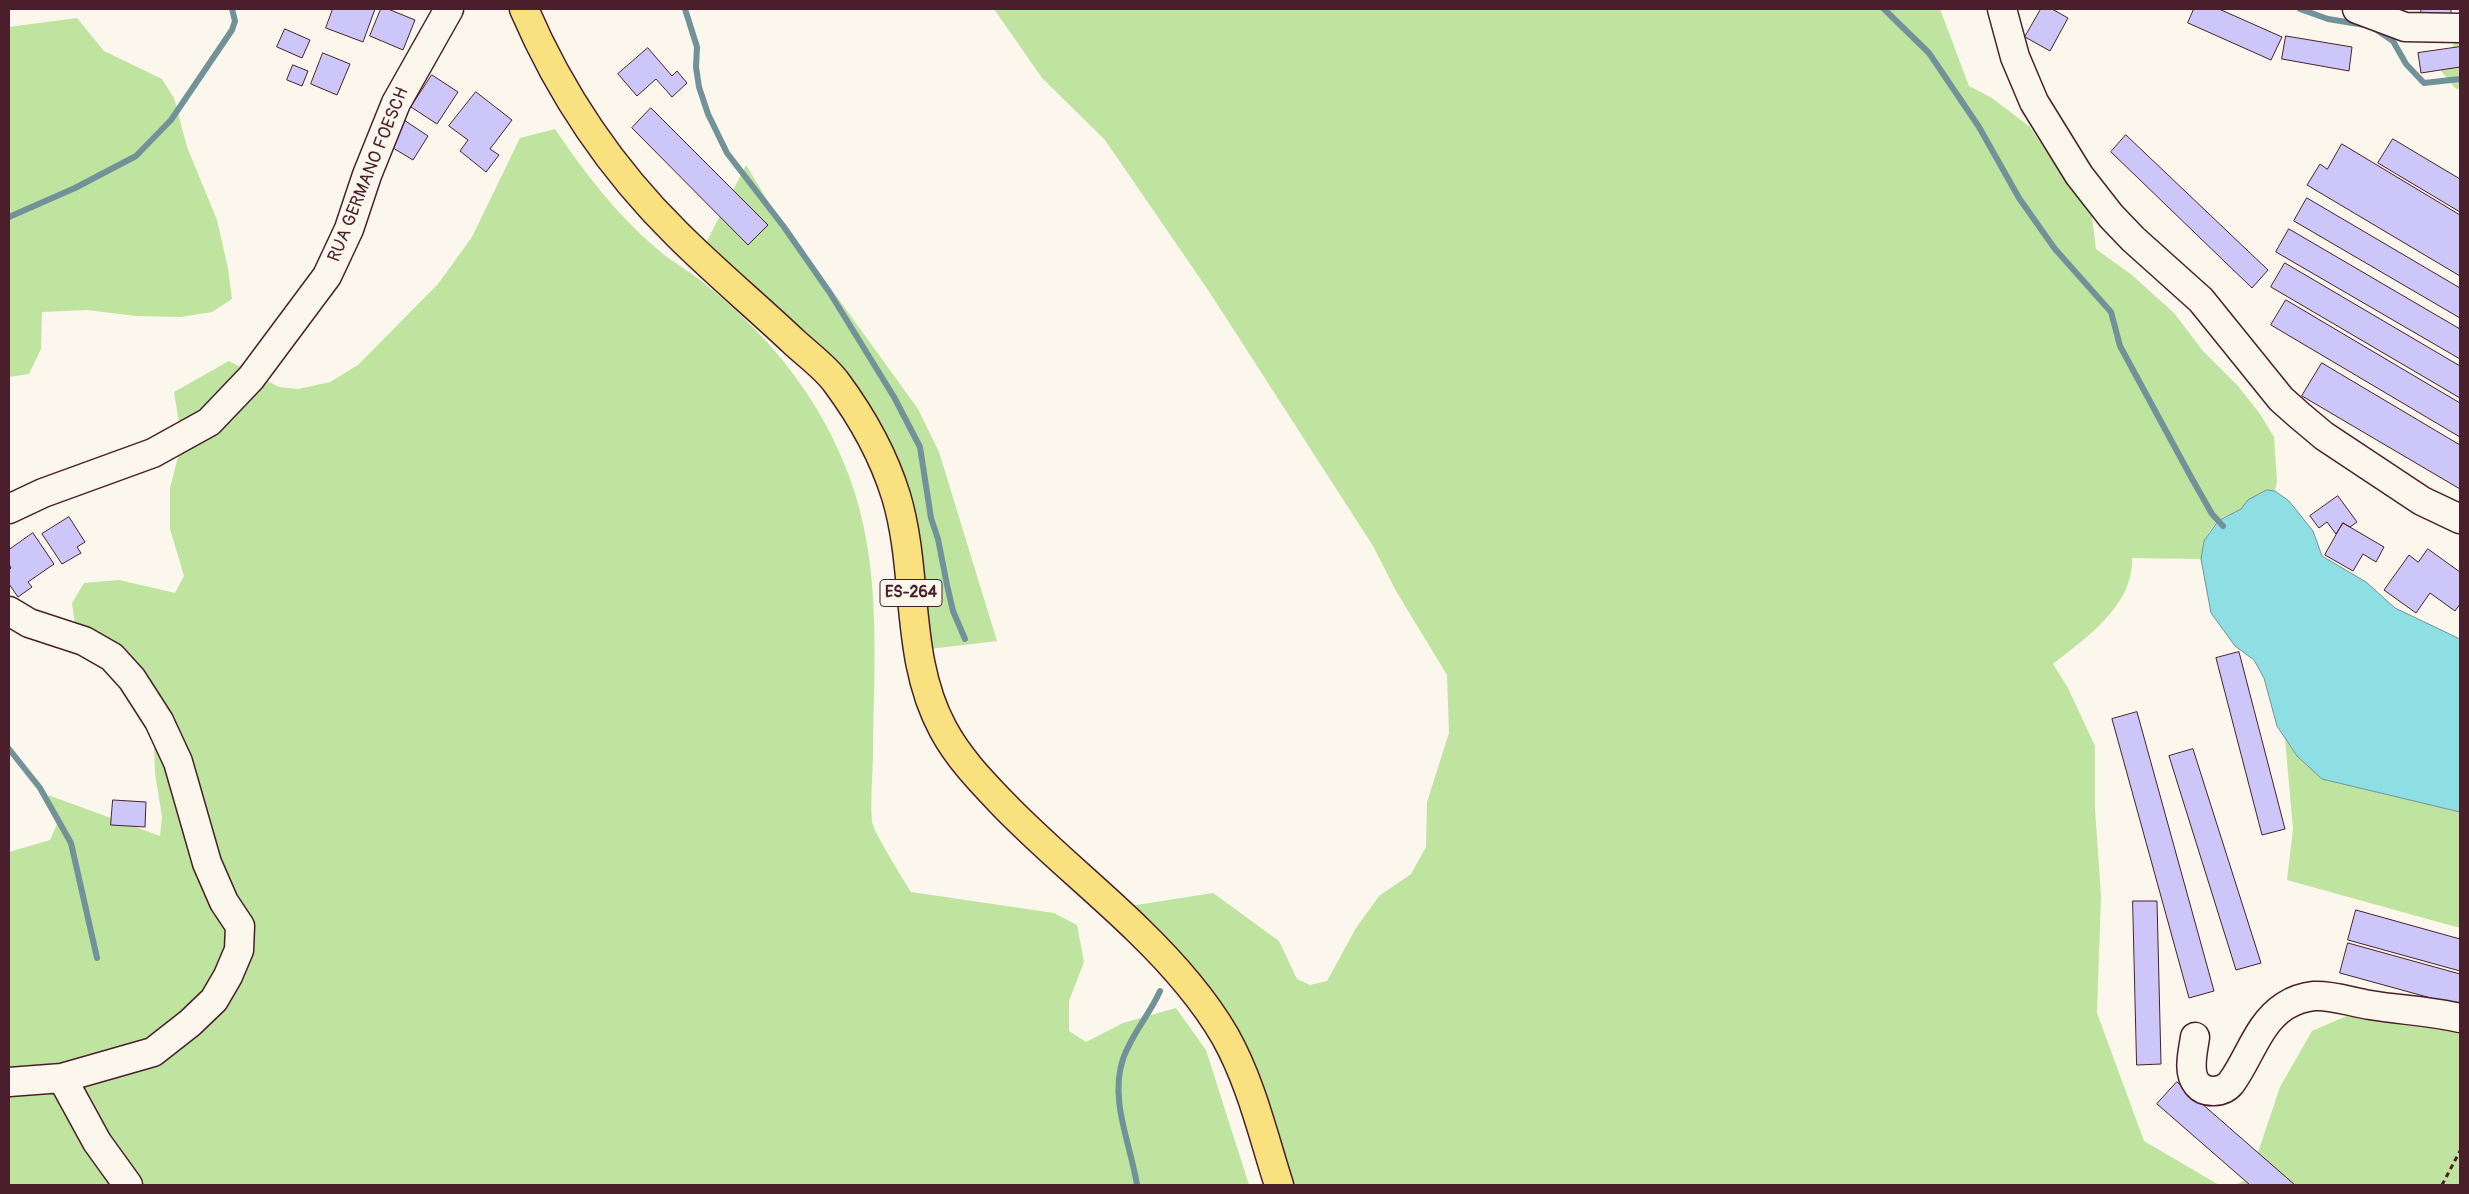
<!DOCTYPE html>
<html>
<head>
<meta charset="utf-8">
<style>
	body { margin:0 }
	#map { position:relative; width:2469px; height:1194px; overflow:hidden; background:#fbf7ec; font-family:Pangolin,sans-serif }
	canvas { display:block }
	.frame { position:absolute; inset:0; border:10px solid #4a1f2b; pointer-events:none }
</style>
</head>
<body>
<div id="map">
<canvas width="2469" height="1194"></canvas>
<div class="frame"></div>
</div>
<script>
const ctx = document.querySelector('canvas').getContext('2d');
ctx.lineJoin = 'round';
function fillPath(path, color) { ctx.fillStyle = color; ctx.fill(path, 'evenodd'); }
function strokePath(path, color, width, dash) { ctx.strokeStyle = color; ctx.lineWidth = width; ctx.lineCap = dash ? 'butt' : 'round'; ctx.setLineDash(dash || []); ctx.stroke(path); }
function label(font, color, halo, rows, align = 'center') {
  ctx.font = font + ' Pangolin,sans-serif'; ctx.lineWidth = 5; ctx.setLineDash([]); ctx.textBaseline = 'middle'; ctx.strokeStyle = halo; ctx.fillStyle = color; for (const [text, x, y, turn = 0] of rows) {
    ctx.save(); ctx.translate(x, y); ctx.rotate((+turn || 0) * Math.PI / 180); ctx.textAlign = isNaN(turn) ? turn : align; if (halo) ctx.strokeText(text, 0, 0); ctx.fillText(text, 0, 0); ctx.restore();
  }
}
const green = new Path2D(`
	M994,9H1940L1969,86L1992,98L2030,127L2064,178L2091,209L2096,249L2132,275L2174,313L2203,351L2238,386L2260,414L2274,437L2277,482L2275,491C2261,489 2252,499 2242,508C2236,514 2225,515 2218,521C2207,530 2203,545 2201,559L2132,558C2134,605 2086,638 2053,664L2068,688L2095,746V809L2101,896L2097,1013L2144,1141L2219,1185H1281L1226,1035L1130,906L1213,893L1279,941L1297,979L1310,985L1327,981L1356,928L1379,896L1411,874L1426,847L1427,802L1449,733L1447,675L1396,591L1373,546L1210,293L1105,140L1042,78Z
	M77,18L104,51L162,79L174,98L187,147L217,220L228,268L232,299L212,312L181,317L136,316L87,310L42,312L41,349L29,374L9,377V27Z
	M2460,31V90L2455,88L2441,71Z
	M555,129C584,172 616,214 656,248C673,263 693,273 710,288C772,339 821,400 849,476C882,564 874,658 873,750C873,773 870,799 872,822C874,833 903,879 911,892L1054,913L1077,925L1084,962L1069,1001V1031L1086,1042L1123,1023L1176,1008L1206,1050L1249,1185H148L119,1177L124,1185H9V852L50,840L57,824L48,795L160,836L162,817L155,773L153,720L76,632L72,603L84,583L119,580L175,593L184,576L170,529V488L180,449V429L174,392L229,361L279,387L298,389L330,382L358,365L438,284L472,237L520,138Z
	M746,165L807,265L837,297L918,409L939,452L997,641L913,651L887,494L797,330L751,283L705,245Z
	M2285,739L2297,756L2322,779L2460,812V928L2287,880L2293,829Z
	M2358,1011L2460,1019V1185H2234L2249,1179L2280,1087L2312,1031Z`);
const water = new Path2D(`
	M2267,490L2275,491L2289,501L2313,531L2322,556L2366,582L2395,608L2460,639V812L2322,779L2297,756L2277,726L2264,678L2254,660L2235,646L2211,613L2201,559L2204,541L2218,521L2241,509L2248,500Z`);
const stream = new Path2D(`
	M685,9L697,47L696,67L699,87L708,114L727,153L784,227L830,293L894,397L920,447L931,518L938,539L947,585L953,611L965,639
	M1884,9L1929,53L1979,127L2019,198L2055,249L2111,312L2120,346L2191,477L2212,514L2223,526
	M2300,9L2328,19L2365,25
	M2374,28L2393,41L2406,64L2424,83L2460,79
	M9,217L75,188L136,156L171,120L232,30L235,21L232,9
	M9,749L40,788L71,843L97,958
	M1137,1185C1131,1145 1109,1100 1123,1059C1131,1035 1150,1014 1160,991`);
const building = new Path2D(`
	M333,9H375L363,42L326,28Z
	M381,9H388L415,20L403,50L370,36Z
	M2041,9H2052L2068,18L2050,51L2025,37Z
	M2194,9H2219L2282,37L2271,60L2188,23Z
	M2421,9H2451V17L2422,19Z
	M285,29L310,40L302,58L277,47Z
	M2286,36L2352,47L2349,71L2282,59Z
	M2460,47V67L2421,73L2418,53Z
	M648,48L672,76L677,71L687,83L672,97L656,79L637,96L618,74Z
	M323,53L350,64L337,95L311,84Z
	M293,65L308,71L302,86L287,80Z
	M432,75L458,92L437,124L411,107Z
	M476,92L512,120L490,149L499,155L486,172L460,151L468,140L449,126Z
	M651,108L768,225L748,245L632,128Z
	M404,120L428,136L413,160L388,145Z
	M2126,135L2268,270L2252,288L2111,152Z
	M2393,139L2460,179V212L2378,163Z
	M2342,144L2460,215V276L2307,185L2320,164L2327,169Z
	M2307,198L2460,288V318L2294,221Z
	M2289,229L2460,329V359L2276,252Z
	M2285,263L2460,366V398L2271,287Z
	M2286,300L2460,403V437L2271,325Z
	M2322,363L2460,445V489L2302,396Z
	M2338,496L2357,522L2350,527L2343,523L2336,534L2327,522L2319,528L2310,516Z
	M69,517L85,542L77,547L81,553L62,564L42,534Z
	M2343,523L2384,547L2376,562L2363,554L2353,571L2325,555Z
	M33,533L54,564L28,582L32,587L18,597L9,584V570L11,568L9,564V550Z
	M2428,549L2460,572V604L2455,611L2430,593L2416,613L2384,590L2409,555L2418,562Z
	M2239,652L2285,829L2262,835L2216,658Z
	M2137,712L2214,991L2189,998L2112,719Z
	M2193,749L2261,963L2236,970L2169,756Z
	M113,800L146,802L145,827L111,825Z
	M2133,901H2157L2161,1064L2137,1065Z
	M2356,910L2460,939V971L2348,940Z
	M2348,943L2460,974V1006L2340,973Z
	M2177,1082L2295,1185H2250L2157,1104Z`);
const path = new Path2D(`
	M2442,1185L2460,1151`);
const minor = new Path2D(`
	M2002,9L2015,57L2034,102L2079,175L2111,216L2133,239L2201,300L2281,399L2299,415L2324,436L2422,501L2460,519
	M2357,9L2405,27L2460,28
	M9,509L43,493L153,453L209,422L251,378L327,276L349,229L367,175L396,103L449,9
	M9,611L29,623L84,641L112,657L132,679L159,721L178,762L207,863L224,902L240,926L239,950L228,976L214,1000L190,1023L153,1052L62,1078L9,1082
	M2195,1037C2193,1052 2187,1072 2197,1084C2205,1094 2223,1093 2231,1083C2249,1059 2258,1023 2285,1006C2293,1001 2304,997 2314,996C2333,995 2351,1002 2370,1005C2400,1010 2430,1011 2460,1018
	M62,1078L97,1142L128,1185`);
const major = new Path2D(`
	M524,9C560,93 612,170 677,234C715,272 756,306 794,342C808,355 825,367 836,382C862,417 883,454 896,496C919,572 904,657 943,729C958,757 979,779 1001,802C1044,847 1093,886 1138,930C1170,961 1203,998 1225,1036C1251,1082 1263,1135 1279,1185`);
const shields = [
	[911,593,62]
];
const shieldNames = [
	["ES-264",911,593]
];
const streetNames = [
	["RUA GERMANO FOESCH",369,175,-68]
];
fillPath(green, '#bee49f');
fillPath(water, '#8ddfe4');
strokePath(water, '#72929a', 1);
strokePath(stream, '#72929a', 6);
fillPath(building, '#ccc6f9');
strokePath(building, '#4a1f2b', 1);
strokePath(minor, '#4a1f2b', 31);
strokePath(major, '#4a1f2b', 31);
strokePath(path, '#4a1f2b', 3, [5, 4]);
strokePath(minor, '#fbf7ec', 28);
strokePath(major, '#fae180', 28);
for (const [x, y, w] of shields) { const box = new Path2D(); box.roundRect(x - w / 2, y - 13.5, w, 27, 4); ctx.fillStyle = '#fbf7ec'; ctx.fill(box); strokePath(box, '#4a1f2b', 1); }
label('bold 16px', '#4a1f2b', null, shieldNames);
label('18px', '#4a1f2b', '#fbf7ec', streetNames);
</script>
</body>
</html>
